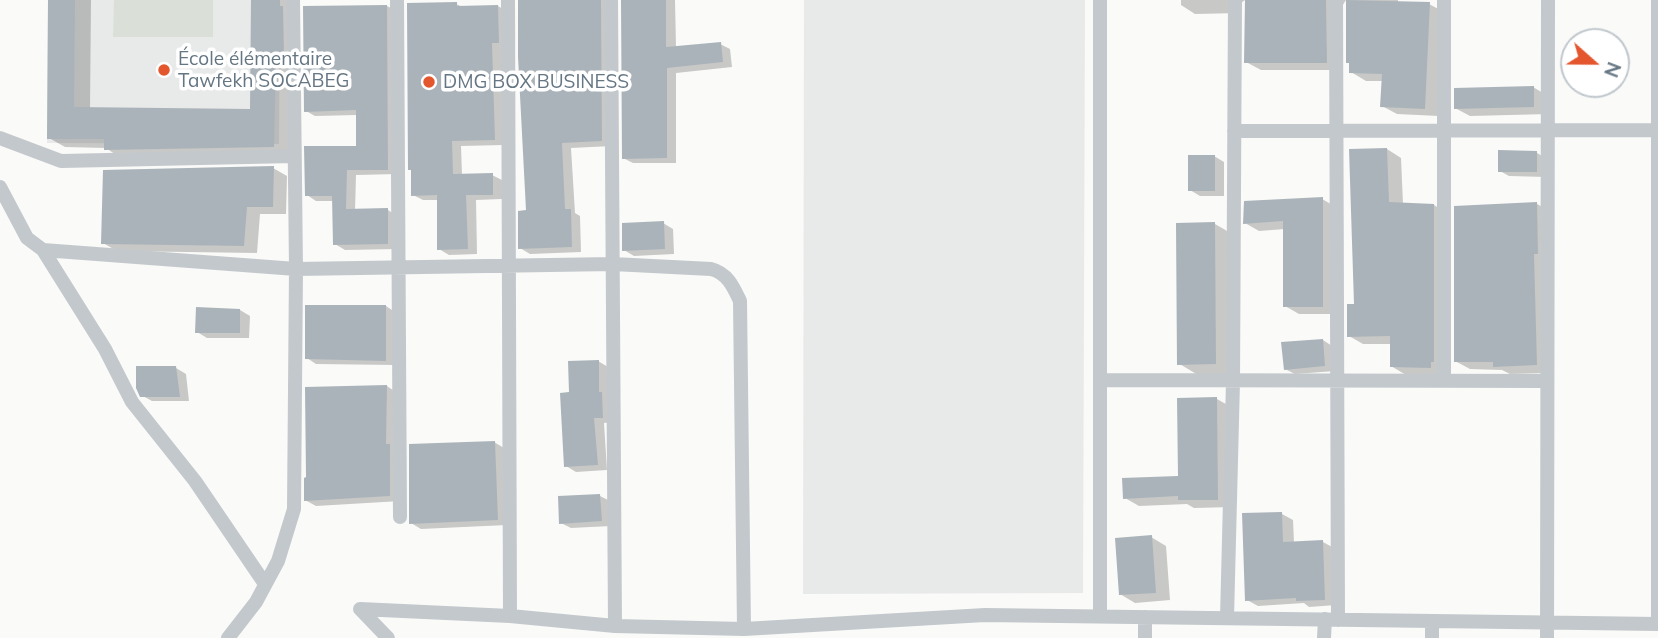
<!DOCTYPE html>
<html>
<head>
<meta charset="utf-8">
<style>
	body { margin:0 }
	#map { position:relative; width:1658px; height:638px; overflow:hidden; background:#fafaf8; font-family:Mulish,sans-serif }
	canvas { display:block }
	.north { position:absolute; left:1560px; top:28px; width:70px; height:70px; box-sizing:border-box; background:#fff; border:2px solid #c1c8cd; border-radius:50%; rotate:111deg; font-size:19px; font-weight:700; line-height:28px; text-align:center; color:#657683 }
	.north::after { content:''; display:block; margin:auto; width:24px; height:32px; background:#e4572e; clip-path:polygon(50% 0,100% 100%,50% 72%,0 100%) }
</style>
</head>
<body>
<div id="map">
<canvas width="1658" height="638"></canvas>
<div class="north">N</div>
</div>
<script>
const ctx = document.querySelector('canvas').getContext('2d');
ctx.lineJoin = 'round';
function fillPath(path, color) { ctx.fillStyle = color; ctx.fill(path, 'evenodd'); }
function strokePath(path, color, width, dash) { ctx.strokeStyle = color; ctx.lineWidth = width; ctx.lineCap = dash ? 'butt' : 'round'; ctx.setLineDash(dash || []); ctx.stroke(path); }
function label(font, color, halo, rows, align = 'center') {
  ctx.font = font + ' Mulish,sans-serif'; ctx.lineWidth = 7; ctx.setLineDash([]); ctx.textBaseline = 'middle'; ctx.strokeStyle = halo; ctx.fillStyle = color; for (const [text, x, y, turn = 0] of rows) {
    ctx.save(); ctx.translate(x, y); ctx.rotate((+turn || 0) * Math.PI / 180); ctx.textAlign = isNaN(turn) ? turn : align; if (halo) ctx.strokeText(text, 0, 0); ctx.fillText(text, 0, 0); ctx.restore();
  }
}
const built = new Path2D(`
	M48,0H280L279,144L47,143Z
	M804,0H1085L1083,593L803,594Z`);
const green = new Path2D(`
	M114,0H213V37H113Z`);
const shadow = new Path2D(`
	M50,0H91L90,109L252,110L253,0H297L290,155L122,159L106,148L65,147L49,138Z
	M519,0H614L612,146L571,148L575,213L580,216L581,252L530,254L520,248L528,212Z
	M622,0H675L676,48L720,44L730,49L732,67L676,73V163H633L623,158Z
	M1181,0H1245L1241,3L1240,13L1195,14L1181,5Z
	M1246,0H1346L1341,8V70H1261L1246,62Z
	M1347,0H1398V3L1429,4L1444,12L1439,116L1397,114L1382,106L1383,81H1366L1351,72V64L1348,62Z
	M456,4L463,7L498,6L508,12L504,145L461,146L462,175H492L502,180V199L476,200L477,254L449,255L439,249V200H423L413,195Z
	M387,6L397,11L398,174L356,175L355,211L388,210L397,216L398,249L345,250L335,244L334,201H316L307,195L357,148V115L315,116L306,111Z
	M1533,87L1548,96L1549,114L1470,116L1455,108Z
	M1387,149L1401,158L1403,204L1434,205L1448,214L1445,375H1406L1391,366V344H1363L1349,336Z
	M1537,153L1546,158V177L1509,176L1500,171Z
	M1214,156L1224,162V196H1200L1190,190Z
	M273,168L287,176L286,214H260L257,253L117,251L103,243Z
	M1322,199L1336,207L1337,314H1299L1285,306V229L1259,231L1245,223Z
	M1537,204L1552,212L1551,373L1510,374L1502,370L1470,369L1455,361V208Z
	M663,223L673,229L674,254L634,256L624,250Z
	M1215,224L1234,235L1235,375H1198L1178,363Z
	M386,306L395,312V365L316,364L307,358Z
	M240,310L250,316L249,338H207L197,332Z
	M1323,340L1332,346L1335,371L1295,374L1285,369Z
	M598,361L608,367L612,422L604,423L607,470L576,472L566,466L571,394Z
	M176,368L186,374L189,401H152L141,395Z
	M387,386L397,393L401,501L316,506L305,500Z
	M1217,399L1231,407L1232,507L1194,508L1187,504L1139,506L1125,498L1179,478Z
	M494,442L504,448L507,525L421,529L411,523Z
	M600,496L610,501L611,526L571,528L561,523Z
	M1282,514L1293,520L1294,543L1323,542L1334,548L1336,605L1309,607L1304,603L1258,606L1247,600Z
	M1151,537L1166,546L1170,600L1135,603L1120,594Z`);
const building = new Path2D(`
	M48,0H75L74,107L250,109L251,0H280V6H283L284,56H276L274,147L104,150V139H47Z
	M518,0H601L602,141L562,143L565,209H571L572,247L518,249V211L526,210L518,57Z
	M621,0H666V47L721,42L723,62L667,68V158L622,159Z
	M1245,0H1326L1327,63H1244Z
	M1346,0L1430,2L1425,109L1380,107L1382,74L1349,73V63H1346Z
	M457,2V6L498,5L499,43H492L495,140L452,141L453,174L493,173V195H466L468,249L437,250V195L411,196V170H408L407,3Z
	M387,5L388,170H347L346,209L388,208V244L333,245L332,196H305L304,146H356V110L304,112L303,6Z
	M1534,86V107L1454,109V88Z
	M1387,148L1389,202L1434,204V362H1431V368L1390,367V336L1347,337V304H1354L1349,149Z
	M1498,150L1537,151V172H1498Z
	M1188,155H1215V191H1188Z
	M274,166L273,207H247L244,246L101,244L103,170Z
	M1323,197V307H1283V221L1243,224L1244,201Z
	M1537,202L1538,254H1534L1537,365L1493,367V362H1454V206Z
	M664,221L665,249L622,251V223Z
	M1215,222L1216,364L1177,365L1176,223Z
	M305,305H386V361L305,359Z
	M196,307L240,309V333H195Z
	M1323,339L1325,366L1284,370L1281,342Z
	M599,360V392H602L603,418H594L598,465L564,467L560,393L569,392L568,361Z
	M136,366H176L180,397H140L136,388Z
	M387,385L386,444H390V496L304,501V478L306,477L305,387Z
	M1217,397L1218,500H1178V496L1123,499L1122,478L1178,476L1177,398Z
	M495,441L498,520L409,524V444Z
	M600,494L602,521L559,524L558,496Z
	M1282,512L1283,542L1323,540L1325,600L1296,601V598L1245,601L1242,513Z
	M1152,535L1156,593L1119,595L1115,538Z`);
const street = new Path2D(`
	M397,0L400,517
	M508,0L510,616
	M611,0L615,626
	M1336,0L1338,620
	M1234,131L1658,130
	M0,138L61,161L294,156
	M0,187L27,238L43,250L105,349L132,402L195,481L265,584
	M43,250L296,269L613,264L711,269C727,273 733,286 740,301L744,629
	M1100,380L1547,381
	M1444,381V0
	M1100,616V0
	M1227,618L1233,381L1235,0
	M228,638L256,602L278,561L294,509L296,269L293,0
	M388,638L360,609L510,616L615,626L744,629L985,615L1658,624V0
	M1145,638V617
	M1324,638L1325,619
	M1432,638V621
	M1547,638L1548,0`);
const markers = [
	[164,70,7,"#e4572e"],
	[429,82,7,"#e4572e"]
];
const poiNames = [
	["École élémentaire",178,59],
	["Tawfekh SOCABEG",178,81],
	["DMG BOX BUSINESS",443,82]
];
fillPath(built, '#e8e9e9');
fillPath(green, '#dadfd7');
fillPath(shadow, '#0003');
fillPath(building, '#aab3b9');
strokePath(street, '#c3c8cc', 14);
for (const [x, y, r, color] of markers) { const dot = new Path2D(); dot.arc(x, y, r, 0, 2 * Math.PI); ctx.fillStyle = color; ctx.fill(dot); strokePath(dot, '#fff', 2.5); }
label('19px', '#657683', '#fff', poiNames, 'left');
</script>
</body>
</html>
